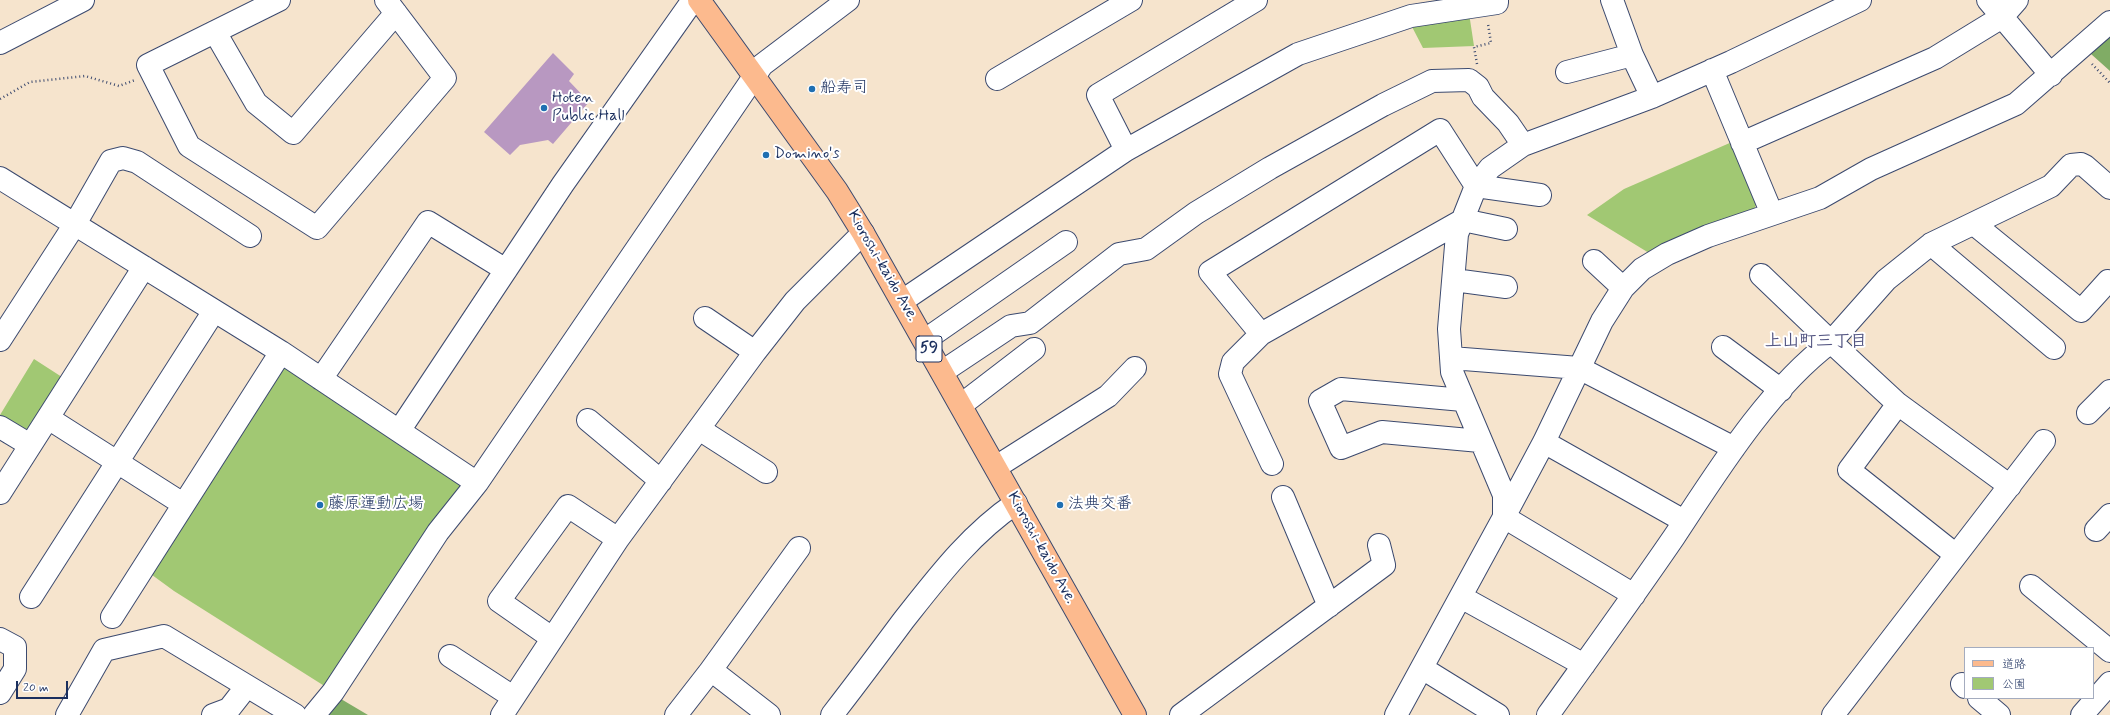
<!DOCTYPE html>
<html>
<head>
<meta charset="utf-8">
<style>
	body { margin:0 }
	#map { position:relative; width:2110px; height:715px; overflow:hidden; background:#f6e4cd; font-family:Mynerve,"Klee One",sans-serif }
	canvas { display:block }
	.legend { position:absolute; left:1964px; top:647px; width:130px; height:52px; box-sizing:border-box; background:#fff; border:1px solid #a4acbf; margin:0; padding:5px 7px; list-style:none; font-size:12px; color:#1b2f5e }
	.legend li { display:flex; align-items:center; gap:8px; height:20px }
	.legend b { width:20px; border:1px solid #a4acbf }
	.scale { position:absolute; left:16px; top:681px; width:52px; height:18px; box-sizing:border-box; border:2px solid #1b2f5e; border-top:0; padding-left:5px; font-size:12px; line-height:14px; white-space:nowrap; color:#1b2f5e; -webkit-text-stroke:3px #fff; paint-order:stroke }
</style>
</head>
<body>
<div id="map">
<canvas width="2110" height="715"></canvas>
<ul class="legend">
<li><b style="height:5px;background:#fcba8e"></b>道路</li>
<li><b style="height:11px;background:#a1c873"></b>公園</li>
</ul>
<div class="scale">20 m</div>
</div>
<script>
const ctx = document.querySelector('canvas').getContext('2d');
ctx.lineJoin = 'round';
function fillPath(path, color) { ctx.fillStyle = color; ctx.fill(path, 'evenodd'); }
function strokePath(path, color, width, dash) { ctx.strokeStyle = color; ctx.lineWidth = width; ctx.lineCap = dash ? 'butt' : 'round'; ctx.setLineDash(dash || []); ctx.stroke(path); }
function label(font, color, halo, rows, align = 'center') {
  ctx.font = font + ' Mynerve,"Klee One",sans-serif'; ctx.lineWidth = 4; ctx.setLineDash([]); ctx.textBaseline = 'middle'; ctx.strokeStyle = halo; ctx.fillStyle = color; for (const [text, x, y, turn = 0] of rows) {
    ctx.save(); ctx.translate(x, y); ctx.rotate((+turn || 0) * Math.PI / 180); ctx.textAlign = isNaN(turn) ? turn : align; if (halo) ctx.strokeText(text, 0, 0); ctx.fillText(text, 0, 0); ctx.restore();
  }
}
const green = new Path2D(`
	M1469,13L1474,46L1423,48L1409,21Z
	M1732,142L1757,203L1751,216L1649,253L1587,215L1624,189Z
	M34,359L65,379L32,432L0,422V415Z
	M281,361L466,484L326,687L174,591L148,572Z`);
const forest = new Path2D(`
	M2110,36V71L2091,54Z
	M341,699L368,715H327Z`);
const building = new Path2D(`
	M553,53L574,74L569,81L589,102L553,144L548,140L520,145L510,155L484,132Z`);
const path = new Path2D(`
	M1477,64L1474,47L1491,43L1488,24
	M2092,64L2110,83
	M0,99L30,82L85,76L119,86L135,80`);
const minor = new Path2D(`
	M279,0L148,65L189,146L317,228L445,78L386,0
	M1612,0L1632,55L1652,97
	M1988,0L2051,75
	M215,32L256,103L293,133L396,13
	M0,43L83,0
	M1712,70L1772,214
	M1567,72L1632,55
	M997,79L1131,0
	M1742,143L1935,58L2002,17L2017,0
	M1126,150L1098,95L1256,0
	M0,178L281,352L112,617
	M1974,224L2081,311L2108,281
	M1506,229L1463,220L1261,334L1210,272L1440,130L1476,186L1540,195
	M1931,244L2054,348
	M1594,261L1623,288
	M1761,275L1831,342L1886,280L1931,244L2051,186L2071,165L2081,164L2085,166L2110,188
	M1454,280L1506,287
	M902,301L1126,150L1298,54L1411,16L1497,3V0
	M705,318L755,352
	M1261,334L1233,362L1230,374L1272,464
	M0,340L75,224L111,161L123,158L137,162L250,236
	M925,340L1066,242
	M1723,347L1781,390
	M281,352L399,431
	M1451,358L1579,368L1734,448
	M942,372L1011,326L1030,323L1119,254L1146,249L1196,213L1270,168L1383,105L1432,81L1469,80L1478,87L1483,97L1508,123L1523,145
	M321,379L428,222L506,270
	M1463,400L1341,389L1320,401L1341,448L1382,432L1480,441
	M1898,404L1849,470L1956,555
	M961,405L1034,349
	M2088,413L2110,391
	M48,418L183,504
	M588,420L661,481
	M0,427L30,445
	M699,429L766,472
	M1544,442L1684,521
	M996,467L1108,396L1135,368
	M477,483L399,431L563,184L693,0
	M0,493L144,267
	M1283,497L1329,606
	M2096,530L2110,515
	M2031,586L2110,651
	M1634,595L1504,517L1544,442L1602,321L1623,288L1642,269L1667,254L1708,236L1820,198L1871,169L2016,104L2110,22
	M31,597L214,311
	M1461,597L1584,665
	M552,638L499,601L568,506L618,539
	M0,639L15,647V669L0,693
	M450,656L513,697
	M1422,668L1498,715
	M711,670L799,548
	M1962,684L1965,687
	M1979,698L1999,715
	M67,715L104,650L164,636L295,715
	M213,715L229,709L247,686
	M314,715L333,692L438,532L477,483L762,65L848,0
	M502,715L618,539L755,352L795,301L863,233
	M676,715L711,670L769,715
	M832,715C856,684 880,652 903,621C937,578 970,534 1016,503
	M1181,715L1384,565L1379,545
	M1396,715L1504,517V495L1452,372L1449,329L1457,234L1476,186L1490,168L1523,145L1652,97L1731,62L1860,0
	M1548,715C1590,656 1633,597 1674,537C1717,472 1768,389 1831,342L1898,404L2010,486
	M1833,715L2044,441
	M2082,715L2110,683`);
const major = new Path2D(`
	M699,0L837,191L863,233L1135,715`);
const markers = [
	[812,89,4,"#1f6fb2"],
	[544,108,4,"#1f6fb2"],
	[766,155,4,"#1f6fb2"],
	[320,505,4,"#1f6fb2"],
	[1060,505,4,"#1f6fb2"]
];
const shields = [
	[929,349,26]
];
const shieldNames = [
	["59",929,349]
];
const poiNames = [
	["船寿司",820,89],
	["Hoten",552,99],
	["Public Hall",552,117],
	["Domino's",774,155],
	["藤原運動広場",328,505],
	["法典交番",1068,505]
];
const streetNames = [
	["Kioroshi-kaido Ave.",882,266,60],
	["Kioroshi-kaido Ave.",1041,548,61]
];
const neighbourhoodNames = [
	["上山町三丁目",1816,342]
];
fillPath(green, '#a1c873');
fillPath(forest, '#80ac65');
fillPath(building, '#b898c1');
strokePath(minor, '#3c4a6f', 24);
strokePath(major, '#3c4a6f', 24);
strokePath(path, '#3c4a6f', 2.5, [1, 3]);
strokePath(minor, '#fff', 22);
strokePath(major, '#fcba8e', 22);
for (const [x, y, r, color] of markers) { const dot = new Path2D(); dot.arc(x, y, r, 0, 2 * Math.PI); ctx.fillStyle = color; ctx.fill(dot); strokePath(dot, '#fff', 1.5); }
for (const [x, y, w] of shields) { const box = new Path2D(); box.roundRect(x - w / 2, y - 13, w, 26, 3); ctx.fillStyle = '#fff'; ctx.fill(box); strokePath(box, '#1b2f5e', 1); }
label('bold 15px', '#1b2f5e', null, shieldNames);
label('16px', '#1b2f5e', '#fff', poiNames, 'left');
label('16px', '#1b2f5e', '#fff', streetNames);
label('bold 17px', '#525481', '#fff', neighbourhoodNames);
</script>
</body>
</html>
